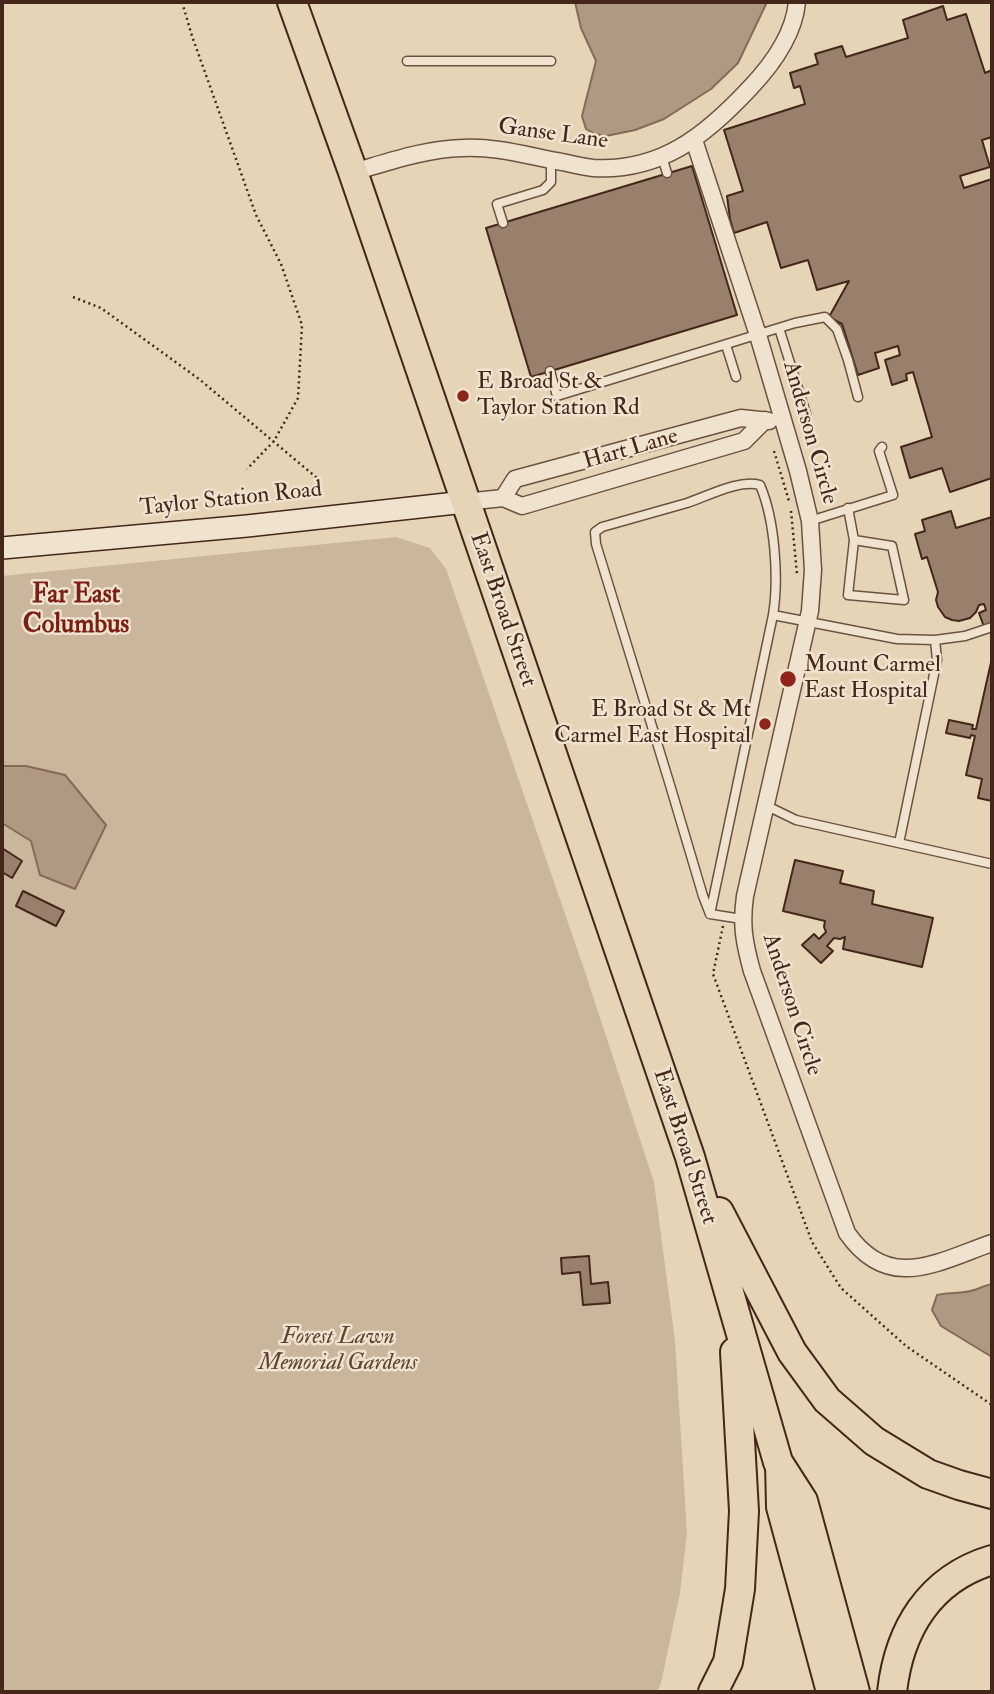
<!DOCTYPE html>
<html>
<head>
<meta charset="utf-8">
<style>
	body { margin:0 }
	#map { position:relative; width:994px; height:1694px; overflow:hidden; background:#e6d4b7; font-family:"IM FELL Double Pica",serif }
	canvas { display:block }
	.frame { position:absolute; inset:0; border:4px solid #44261a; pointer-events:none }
</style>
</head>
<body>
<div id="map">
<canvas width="994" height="1694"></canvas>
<div class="frame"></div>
</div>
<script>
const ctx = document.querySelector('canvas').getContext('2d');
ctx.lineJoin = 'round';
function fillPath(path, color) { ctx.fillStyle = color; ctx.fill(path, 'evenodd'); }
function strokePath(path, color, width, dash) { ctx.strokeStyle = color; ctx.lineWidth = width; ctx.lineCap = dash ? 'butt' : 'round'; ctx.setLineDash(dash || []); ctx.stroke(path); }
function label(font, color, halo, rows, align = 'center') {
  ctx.font = font + ' "IM FELL Double Pica",serif'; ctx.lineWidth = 5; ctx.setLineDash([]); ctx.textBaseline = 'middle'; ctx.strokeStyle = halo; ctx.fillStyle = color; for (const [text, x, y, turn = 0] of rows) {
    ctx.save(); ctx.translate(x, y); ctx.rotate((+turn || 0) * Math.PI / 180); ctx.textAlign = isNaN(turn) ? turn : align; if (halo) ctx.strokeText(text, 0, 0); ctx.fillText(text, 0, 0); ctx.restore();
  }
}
const green = new Path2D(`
	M396,537L430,548L446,569L584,969L654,1182L675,1341L687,1533L680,1593L661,1683L657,1692H2V576Z`);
const water = new Path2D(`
	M575,2H767L738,63L711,89L664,119L635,130L606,136L595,134L586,129L582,116L596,61L581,28Z
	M2,766H26L65,775L106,825L75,889L40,875L31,841L2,823Z
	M992,1284V1357L941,1326L932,1310L937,1295C949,1292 963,1294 974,1290C981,1288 985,1285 992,1284Z`);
const building = new Path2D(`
	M943,6L947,20L966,14L985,73L992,70V137L982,140L990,167L960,176L964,188L992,179V478L950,492L942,468L910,478L901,447L932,437L913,372L906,374L907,380L892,385L885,360L900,355L898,346L875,353L879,368L858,375L842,324L829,317L849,281L817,290L808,260L781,268L767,222L734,233L730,219L727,196L743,191L724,130L805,104L800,86L794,88L790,73L818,64L815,54L842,46L846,57L908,38L903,20Z
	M692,166L737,315L531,377L486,228Z
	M951,511L956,528L992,517V624L984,627L979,613L986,610L984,604L979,605L976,612L970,618L959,621L952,620L945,617L938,607L936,600L938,592L927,557L922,559L915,534L925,531L922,520Z
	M992,658V801L978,798L982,779L966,775L975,736L971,735L970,738L946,733L949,720L973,725L972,729H976Z
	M2,848L22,861L12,878L2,872Z
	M795,860L843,871L840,883L874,891L872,904L933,918L922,967L843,949L845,937L840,939L834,938L827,946L833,951L821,963L802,945L814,934L819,939L826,932L824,927L825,921L783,911Z
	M23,891L64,911L56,926L16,906Z
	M589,1256L591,1284L608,1282L610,1303L583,1305L580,1272L562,1274L561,1258Z`);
const path = new Path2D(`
	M182,2L192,36L256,215L281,264L302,325L298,398L274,441L247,469
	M73,297L101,308L199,379L317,478L319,490
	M774,451L789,501
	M791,511L797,574
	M723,926L713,974L812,1242L841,1288L906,1346L992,1405`);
const lane = new Path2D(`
	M407,61H551
	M662,157L667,173
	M503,223L497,204L543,190L551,182V160
	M779,328L806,414
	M726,345L736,377
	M550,371L557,396L795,323L825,317L837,329L848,360L858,397
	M848,508L854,540L848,595L904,600L892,546L854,540
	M810,521L893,495L879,451L882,447
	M765,805L796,820L992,864
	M899,843L937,660L935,640
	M710,914L703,896L670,785L596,544L595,532L602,527C631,519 659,511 687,503C708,496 739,479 760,485C775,520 779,578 773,615
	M742,919L710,914L773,615L897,639L935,640L965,636L992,627`);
const street = new Path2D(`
	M694,140L758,335L798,471L810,521L813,570L810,611L745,896C741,925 744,942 752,971L847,1233C889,1293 937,1262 992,1243
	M353,172C388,162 425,149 462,148C496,146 528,156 562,162C572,164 583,167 593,168C661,172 706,135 749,89C771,66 794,35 797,2
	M503,498L515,479L741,418L769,421
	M465,502L503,498L522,506L744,441L765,420`);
const secondary = new Path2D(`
	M2,548L247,526L465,502`);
const primary = new Path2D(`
	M778,1462L779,1507L829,1692`);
const highway = new Path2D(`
	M292,2L353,172L690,1157L778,1462L803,1501L855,1692
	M719,1212L792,1352L827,1400L874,1441L928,1474L959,1485L992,1494
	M713,1692L728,1662L740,1589L744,1511L735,1352
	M892,1692C899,1630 929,1579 992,1560`);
const markers = [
	[463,396,7,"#8f2418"],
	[788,679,9,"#8f2418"],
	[765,724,7,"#8f2418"]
];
const streetNames = [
	["Ganse Lane",553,135,8],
	["Anderson Circle",809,433,74],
	["Hart Lane",631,450,-16],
	["Taylor Station Road",231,500,-6],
	["East Broad Street",502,610,71],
	["Anderson Circle",791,1005,72],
	["East Broad Street",684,1147,72]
];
const poiNames = [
	["E Broad St &",477,383],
	["Taylor Station Rd",477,409],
	["Mount Carmel",804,666],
	["East Hospital",804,692],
	["E Broad St & Mt",751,711,"right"],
	["Carmel East Hospital",751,737,"right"]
];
const parkNames = [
	["Forest Lawn",338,1338],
	["Memorial Gardens",338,1364]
];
const quarterNames = [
	["Far East",76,596],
	["Columbus",76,626]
];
fillPath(green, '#cab69c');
fillPath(water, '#af9982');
strokePath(water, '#846b58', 2);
fillPath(building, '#98806c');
strokePath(building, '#44261a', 2);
strokePath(lane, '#6c5241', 11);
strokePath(street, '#6c5241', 19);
strokePath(secondary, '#44261a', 24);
strokePath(primary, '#44261a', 28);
strokePath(highway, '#44261a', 32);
strokePath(path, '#44261a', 2.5, [2, 3.5]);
strokePath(lane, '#efe3d0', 8);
strokePath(street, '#efe3d0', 16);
strokePath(secondary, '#efe3d0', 21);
strokePath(primary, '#e6d4b7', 24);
strokePath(highway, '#e6d4b7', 28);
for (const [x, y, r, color] of markers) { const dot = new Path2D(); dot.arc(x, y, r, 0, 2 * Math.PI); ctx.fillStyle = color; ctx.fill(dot); strokePath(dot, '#efe3d0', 2.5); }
label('23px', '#44261a', '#efe3d0', streetNames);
label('23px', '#44261a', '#efe3d0', poiNames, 'left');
label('italic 23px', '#5f4334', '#efe3d0', parkNames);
label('bold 26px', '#7a1f14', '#efe3d0', quarterNames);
</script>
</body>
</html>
